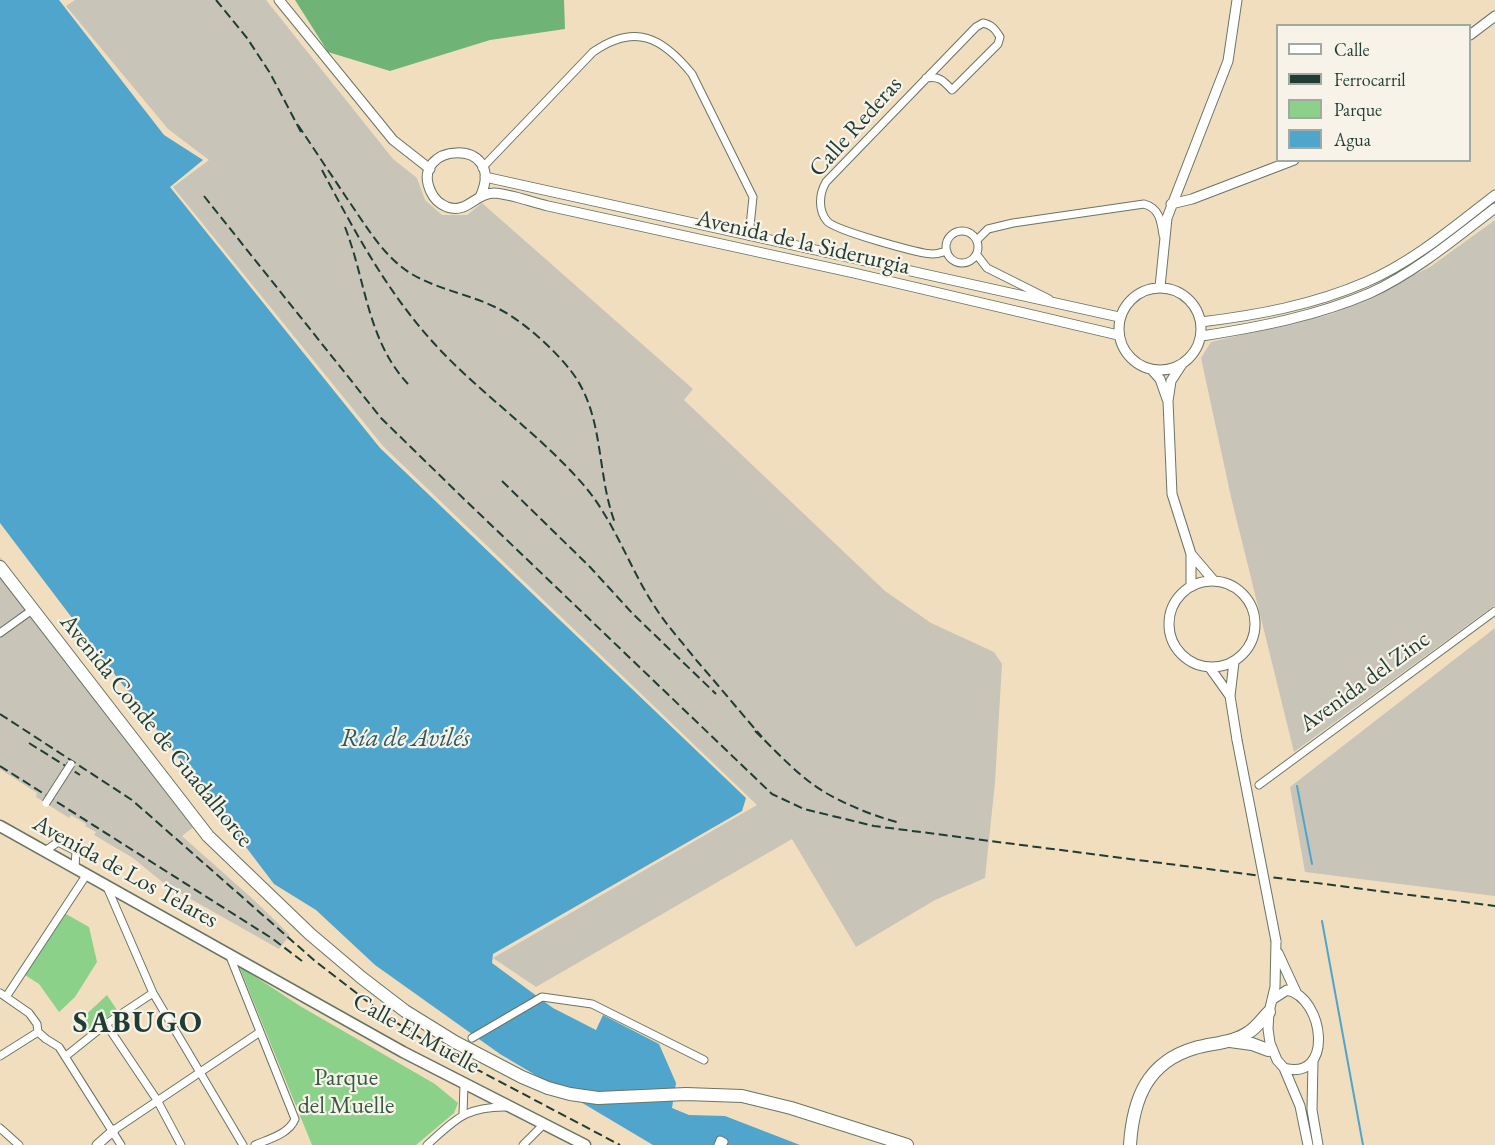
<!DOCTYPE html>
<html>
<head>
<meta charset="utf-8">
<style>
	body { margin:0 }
	#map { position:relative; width:1495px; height:1145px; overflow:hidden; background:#f1debf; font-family:"EB Garamond",serif }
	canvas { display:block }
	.legend { position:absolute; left:1276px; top:24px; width:195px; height:138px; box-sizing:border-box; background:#f7f3e8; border:2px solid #a1aaa0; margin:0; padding:8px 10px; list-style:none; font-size:18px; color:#1f3d34 }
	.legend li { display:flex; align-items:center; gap:12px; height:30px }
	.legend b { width:30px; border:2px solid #a1aaa0 }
</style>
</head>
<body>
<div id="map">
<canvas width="1495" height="1145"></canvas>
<ul class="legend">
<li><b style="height:8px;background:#fff"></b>Calle</li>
<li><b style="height:8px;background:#1f3d34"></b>Ferrocarril</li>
<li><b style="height:16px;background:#8bd18a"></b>Parque</li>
<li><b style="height:16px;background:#50a5cc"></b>Agua</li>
</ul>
</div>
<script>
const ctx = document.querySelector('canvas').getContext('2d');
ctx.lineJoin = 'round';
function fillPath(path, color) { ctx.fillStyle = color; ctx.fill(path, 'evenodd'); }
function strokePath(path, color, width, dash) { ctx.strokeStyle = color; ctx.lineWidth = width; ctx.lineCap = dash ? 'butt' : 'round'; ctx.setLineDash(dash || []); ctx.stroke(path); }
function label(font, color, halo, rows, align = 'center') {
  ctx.font = font + ' "EB Garamond",serif'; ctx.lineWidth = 4.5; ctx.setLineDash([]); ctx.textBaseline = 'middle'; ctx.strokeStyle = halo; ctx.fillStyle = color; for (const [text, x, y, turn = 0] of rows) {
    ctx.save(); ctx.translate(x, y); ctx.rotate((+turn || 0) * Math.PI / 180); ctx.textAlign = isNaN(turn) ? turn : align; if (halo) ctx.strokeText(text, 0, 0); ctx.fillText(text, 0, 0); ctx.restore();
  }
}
const industrial = new Path2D(`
	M75,0H266L393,159L417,178L425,200L442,215H467L482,203L693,389L684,400L885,591L931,623L994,652L1002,664L995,782L985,878L935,900L856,947L792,839L536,987L493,958L757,805L383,446L173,187L209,160L168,129L66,6Z
	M1495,220V605L1294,752L1231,497L1201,358L1211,342L1332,314L1430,267Z
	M0,557L201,821L182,836L255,901L290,935L279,949L166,885L133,858L94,835L96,832L85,826L86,824L71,815L69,818L36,797L37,793L0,769Z
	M1495,628V896L1305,872L1290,787Z`);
const green = new Path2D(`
	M66,914L89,927L97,962L75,997L59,1012L39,984L25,975Z
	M239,966L300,1006L435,1084L458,1103L454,1113L416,1145H312Z
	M107,995L117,1010L87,1033L79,1021Z`);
const forest = new Path2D(`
	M295,0H564L565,29L490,40L390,71L328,52Z`);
const water = new Path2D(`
	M0,0H59L164,135L203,160L170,187L380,448L746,798L742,811L493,954L492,963L553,1008L596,1030L603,1015L659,1044L676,1083L672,1108L689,1115L725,1116L800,1145H653L500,1054L375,965L316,910L274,884L0,523Z`);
const stream = new Path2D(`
	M1297,786L1312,864
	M1322,921L1363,1145`);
const street = new Path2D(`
	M926,78C939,76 943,80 952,90L998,44L1000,37C995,29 992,25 983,23L976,27L826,182C819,194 818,210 827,221C834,230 920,254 933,254C938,254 943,252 947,251
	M482,168L593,52C635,23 662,37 692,74L753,197L749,236
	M946 247a16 16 0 1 1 32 0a16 16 0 1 1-32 0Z
	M977,240L988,229L1013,223L1144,204C1159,208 1161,220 1163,235
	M977,255L987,268L1049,299
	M0,633L32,610
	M1259,785L1495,611
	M45,851L58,842L76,851L75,867
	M107,887L153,993L243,1145
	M229,954L295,1119C289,1134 269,1139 255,1145
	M0,993L29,1013L37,1024L38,1032L46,1039L59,1047L121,1145
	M6,997L87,874
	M106,1024L157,1100L181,1145
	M472,1038L542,997L592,1004L704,1060
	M0,1056L38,1032
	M66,1056L106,1024L153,993
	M463,1114L464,1085
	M0,1128L19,1145
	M114,1130L260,1032
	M427,1145C456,1119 466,1106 508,1107
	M523,1145L544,1124
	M718,1145L720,1140L724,1142L722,1145`);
const secondary = new Path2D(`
	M279,0L393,140L430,169
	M1470,35L1495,16
	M485,177L1119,317
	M480,197C509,136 407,142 431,192C434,199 440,204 447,207C468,214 475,193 494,193C511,194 531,202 548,206L854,273L1118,335
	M1171,204L1192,199L1294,160
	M1160,287L1167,218L1228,61L1237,0
	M1119 329a41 41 0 1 1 82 0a41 41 0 1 1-82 0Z
	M1201,322C1258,315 1313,305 1366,282C1413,262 1455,226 1495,195
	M1202,336C1259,327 1317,316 1370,293C1414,273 1456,238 1495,208
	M1182,364L1171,381L1168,401L1172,494L1191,554V586
	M1151,369L1160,379L1167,399
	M1191,554L1214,581
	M1169 624a43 43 0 1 1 86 0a43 43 0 1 1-86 0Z
	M1234,662L1230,696L1237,740
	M1210,668L1230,696
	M1278,953L1296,992
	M1273,999L1287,990C1325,998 1334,1082 1284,1068L1277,1060L1270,1043L1268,1029L1269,1012L1275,987L1276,941
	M1313,1062L1312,1110L1318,1145
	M1284,1068L1300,1106L1308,1145
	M97,1145L114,1130`);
const primary = new Path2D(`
	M0,826L403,1052L585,1145`);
const highway = new Path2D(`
	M0,567L208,836L310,934L362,978L405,1011L455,1042L522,1077L548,1088L570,1094L598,1098L686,1094L742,1096L791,1108L907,1145
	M1230,1041L1252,1044L1268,1050
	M1130,1145C1133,1099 1147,1062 1195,1048C1212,1043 1234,1043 1249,1032C1256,1028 1263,1018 1269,1012`);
const rail = new Path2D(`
	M216,0L247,38L270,73L301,132
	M298,125C314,149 330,173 346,197C365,224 382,255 410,273C436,289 468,294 495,307C521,319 553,348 571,371C605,415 596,473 615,523
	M322,170C357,236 392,301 445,355C490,401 545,439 587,489C616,525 630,569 655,607C667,626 683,643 697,661C719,686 740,712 762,737
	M204,196L381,418L464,499L772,794L804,809L874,826L1495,906
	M345,227C366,281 367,340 408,384
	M502,481L590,567L633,614L716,694
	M0,714L132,800L315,961L389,1018L438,1049L620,1145
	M755,731C777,752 800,778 826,793C849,806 874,816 900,823
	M29,743L80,775
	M0,766L273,939L302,961`);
const streetBridge = new Path2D(`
	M46,803L71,764`);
const secondaryBridge = new Path2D(`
	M1237,740L1276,941`);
const streetNames = [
	["Calle Rederas",856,127,-48],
	["Avenida de la Siderurgia",803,243,13],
	["Avenida del Zinc",1365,682,-36],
	["Avenida Conde de Guadalhorce",156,731,51],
	["Avenida de Los Telares",125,872,29],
	["Calle El Muelle",416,1034,29]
];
const parkNames = [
	["Parque",346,1078],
	["del Muelle",346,1106]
];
const waterNames = [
	["Ría de Avilés",405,739]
];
const districtNames = [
	["SABUGO",138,1024]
];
fillPath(industrial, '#c8c4b8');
fillPath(green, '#8bd18a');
fillPath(forest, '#70b376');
fillPath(water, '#50a5cc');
strokePath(stream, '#50a5cc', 2);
strokePath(street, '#687565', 9);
strokePath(secondary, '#687565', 11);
strokePath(primary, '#687565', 13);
strokePath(highway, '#687565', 14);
strokePath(street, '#fff', 7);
strokePath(secondary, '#fff', 9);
strokePath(primary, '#fff', 10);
strokePath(highway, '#fff', 12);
strokePath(rail, '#1f3d34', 2, [9, 4.5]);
strokePath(streetBridge, '#687565', 9, []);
strokePath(secondaryBridge, '#687565', 11, []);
strokePath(streetBridge, '#fff', 7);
strokePath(secondaryBridge, '#fff', 9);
label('24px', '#1f3d34', '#f7f3e8', streetNames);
label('24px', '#355b45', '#f7f3e8', parkNames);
label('italic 26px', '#2e5c62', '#f7f3e8', waterNames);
ctx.letterSpacing = '1.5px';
label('bold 30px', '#1f3d34', '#f7f3e8', districtNames);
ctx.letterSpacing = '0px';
</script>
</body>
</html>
